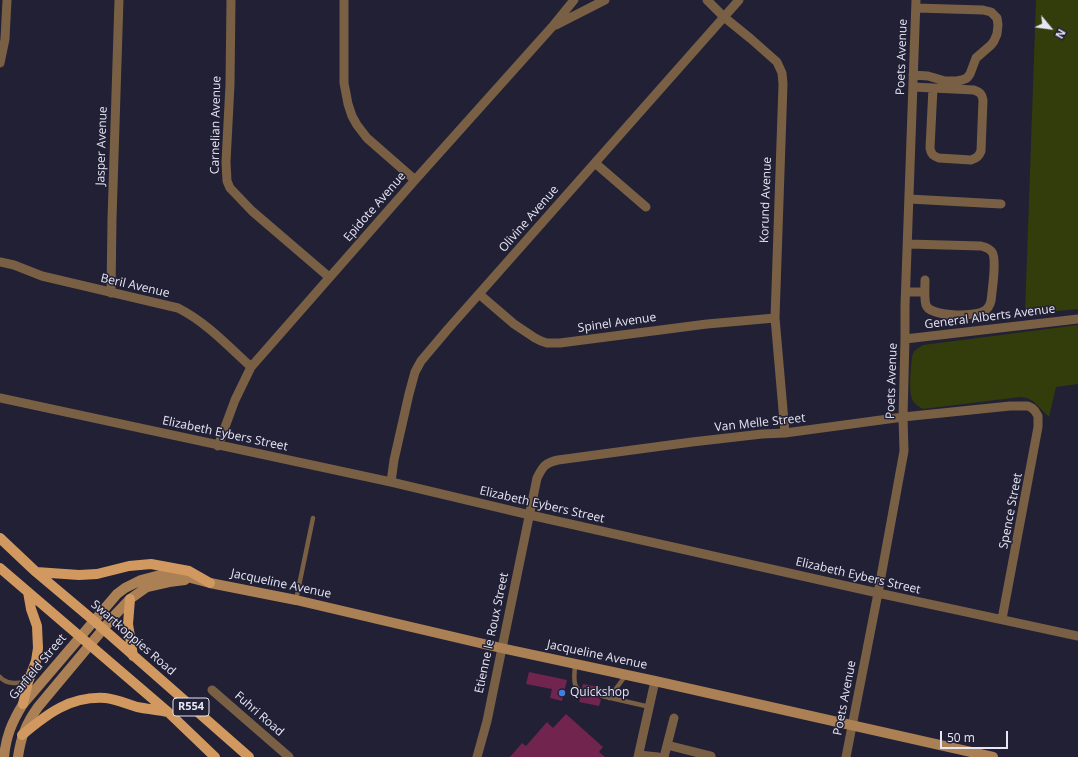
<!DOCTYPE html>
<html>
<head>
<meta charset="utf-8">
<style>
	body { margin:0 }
	#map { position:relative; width:1078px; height:757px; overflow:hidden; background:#212035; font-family:"Open Sans",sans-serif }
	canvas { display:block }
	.north { position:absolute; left:1030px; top:8px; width:40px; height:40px; -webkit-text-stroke:3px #212035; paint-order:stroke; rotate:119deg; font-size:11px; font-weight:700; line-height:16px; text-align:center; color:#e6e6f5 }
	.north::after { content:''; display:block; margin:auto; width:14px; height:18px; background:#e6e6f5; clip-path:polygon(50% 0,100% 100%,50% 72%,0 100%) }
	.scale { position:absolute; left:940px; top:731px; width:68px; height:18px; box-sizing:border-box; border:2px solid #e6e6f5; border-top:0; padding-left:5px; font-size:12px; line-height:14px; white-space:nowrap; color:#e6e6f5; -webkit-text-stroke:3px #212035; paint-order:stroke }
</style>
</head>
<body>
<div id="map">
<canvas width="1078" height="757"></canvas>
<div class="north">N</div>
<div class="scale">50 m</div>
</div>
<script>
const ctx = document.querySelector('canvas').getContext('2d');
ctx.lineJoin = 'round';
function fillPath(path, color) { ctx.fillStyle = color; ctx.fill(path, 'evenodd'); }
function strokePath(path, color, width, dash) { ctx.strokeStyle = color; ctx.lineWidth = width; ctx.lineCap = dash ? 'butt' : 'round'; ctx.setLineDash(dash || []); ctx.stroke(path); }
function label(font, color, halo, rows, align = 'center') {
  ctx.font = font + ' "Open Sans",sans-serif'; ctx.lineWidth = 3; ctx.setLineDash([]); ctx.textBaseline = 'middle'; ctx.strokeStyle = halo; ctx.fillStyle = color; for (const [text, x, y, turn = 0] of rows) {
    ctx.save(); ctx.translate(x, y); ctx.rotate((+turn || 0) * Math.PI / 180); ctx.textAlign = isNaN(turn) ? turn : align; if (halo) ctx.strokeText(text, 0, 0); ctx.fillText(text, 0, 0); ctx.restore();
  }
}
const green = new Path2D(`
	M1036,0H1078V309L1025,314Z
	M1078,325V384L1056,387L1049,417L1033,401L1027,398L1020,397L923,409C919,407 916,405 913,401C908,393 911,367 912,357L914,351L923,345Z`);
const building = new Path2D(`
	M529,672L567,680L562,701L550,698L552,689L526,684Z
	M583,684L603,688V692L600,693L598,696L599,698L601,700L599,706L579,702L581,695H584L586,693L585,690L582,688Z
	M566,714L603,747L599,752L605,757H510L522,743L526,746L547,722L553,728Z`);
const lane = new Path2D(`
	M296,600L313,518
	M575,664C575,674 571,687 582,692
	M0,677C7,685 18,683 28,682
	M602,696L650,707
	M609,698L626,675`);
const street = new Path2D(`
	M231,0L230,85L226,162L227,181L230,188L252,211L329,277
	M344,0V83L348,104L352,116L357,125L367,138L415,180
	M707,0L724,17L751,39L777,62L782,73L783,84L775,318L785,433
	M556,25L605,0
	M0,63L5,39L7,0
	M913,75L928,76L945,81H957L962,80L967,78L970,74L976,58L991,45L994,41L997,34L998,25L997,18L991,12L983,10L916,8
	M913,87L974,90C980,92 982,94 983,100L981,151C979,156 977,158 971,160L939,158C933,156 931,154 930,148L933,88
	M595,163L646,207
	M909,199L1001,204
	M908,244L981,246C985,247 989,248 992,252C997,259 992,291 991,301C990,305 988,309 984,311C975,317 930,317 926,305C924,299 925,287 925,280
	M0,262L14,265L42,276L178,308C206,322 228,346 251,367
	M906,292H925
	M111,293L112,219L119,0
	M479,294L514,324L535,338L541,341L547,343H560L707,324L775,318
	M905,339L1078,319
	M0,398L391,482L530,515L878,593L1078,636
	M218,446L235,400L251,367L415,180L552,27L574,0
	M391,482L394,460L409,394L415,372L421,361L448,329L739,0
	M212,690L289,757
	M667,745L711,756
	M639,755L658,757
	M477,757L487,721L537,478C543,466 545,463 558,460L692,442L762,434L785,433L903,417L1010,406H1028L1032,408L1035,411L1038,416V427L1002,619
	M638,757L655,681
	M664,757L674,718
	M846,757L878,593L904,451L903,417L905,339V306L916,0`);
const secondary = new Path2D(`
	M4,757C6,736 12,722 23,704L117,594L125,588L141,580L160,575H179L210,583L296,600L501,648L655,681L993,757
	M18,757C21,736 26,724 38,707L114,616L130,599L147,587L169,582L185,580`);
const primary = new Path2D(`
	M0,538L36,572L93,620L249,757
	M0,568L168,712L215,757
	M36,572L79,575L97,574L129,566L151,564L178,569L189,571L210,583
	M130,599L128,624L133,656
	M23,704L28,682L36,661L38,648L37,626L31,609L28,592
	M22,735C47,714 70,696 105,698C116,699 127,704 137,707C147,709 158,710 168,712`);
const markers = [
	[562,693,4,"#3f7fe0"]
];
const shields = [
	[191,707,36]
];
const shieldNames = [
	["R554",191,707]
];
const streetNames = [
	["Poets Avenue",902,57,-88],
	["Carnelian Avenue",216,125,-89],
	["Jasper Avenue",102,146,-88],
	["Korund Avenue",766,200,-88],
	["Epidote Avenue",375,207,-49],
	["Olivine Avenue",529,219,-49],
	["Beril Avenue",135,286,13],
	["General Alberts Avenue",990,317,-7],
	["Spinel Avenue",617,323,-8],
	["Poets Avenue",892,381,-88],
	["Van Melle Street",760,423,-6],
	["Elizabeth Eybers Street",225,434,12],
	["Elizabeth Eybers Street",542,505,13],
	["Spence Street",1011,511,-79],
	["Elizabeth Eybers Street",858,576,13],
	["Jacqueline Avenue",281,584,12],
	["Etienne le Roux Street",492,633,-78],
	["Swartkoppies Road",133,638,41],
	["Jacqueline Avenue",597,655,12],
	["Garfield Street",38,667,-50],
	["Poets Avenue",845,698,-79],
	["Fuhri Road",259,714,41]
];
const poiNames = [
	["Quickshop",570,693]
];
fillPath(green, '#333c0b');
fillPath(building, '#71244e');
strokePath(lane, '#795f44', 4.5);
strokePath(street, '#795f44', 9);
strokePath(secondary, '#ab8054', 10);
strokePath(primary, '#d19960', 10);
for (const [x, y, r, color] of markers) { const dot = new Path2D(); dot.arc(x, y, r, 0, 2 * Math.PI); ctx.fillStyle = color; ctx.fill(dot); strokePath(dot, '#212035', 1.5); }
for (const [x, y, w] of shields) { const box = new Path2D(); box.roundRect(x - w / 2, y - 9, w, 18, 3); ctx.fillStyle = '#212035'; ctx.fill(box); strokePath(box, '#e6e6f5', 1); }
label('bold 11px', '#e6e6f5', null, shieldNames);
label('12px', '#e6e6f5', '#212035', streetNames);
label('12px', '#e6e6f5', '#212035', poiNames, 'left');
</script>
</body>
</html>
